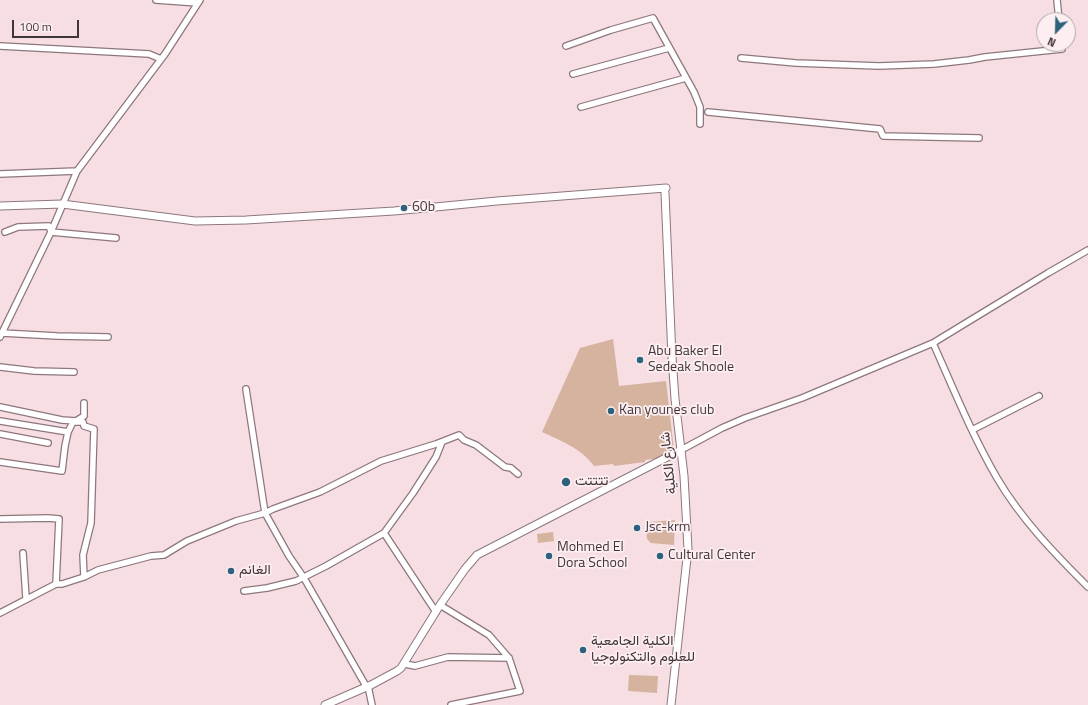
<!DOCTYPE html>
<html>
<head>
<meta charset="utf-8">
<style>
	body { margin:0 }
	#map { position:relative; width:1088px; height:705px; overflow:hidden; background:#f6dee3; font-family:"Titillium Web",sans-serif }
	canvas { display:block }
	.north { position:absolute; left:1036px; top:12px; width:40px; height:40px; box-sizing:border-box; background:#fceef1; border:1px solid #b1a4a7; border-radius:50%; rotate:203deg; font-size:11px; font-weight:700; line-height:16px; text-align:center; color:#403639 }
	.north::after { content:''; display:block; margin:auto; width:14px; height:18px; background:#2d617d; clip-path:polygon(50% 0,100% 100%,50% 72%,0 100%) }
	.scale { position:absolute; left:12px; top:20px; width:67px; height:18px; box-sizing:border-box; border:2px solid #403639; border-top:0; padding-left:5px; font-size:12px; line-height:14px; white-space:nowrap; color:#403639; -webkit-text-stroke:3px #fceef1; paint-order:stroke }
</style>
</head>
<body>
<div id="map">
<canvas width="1088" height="705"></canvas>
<div class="north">N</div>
<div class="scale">100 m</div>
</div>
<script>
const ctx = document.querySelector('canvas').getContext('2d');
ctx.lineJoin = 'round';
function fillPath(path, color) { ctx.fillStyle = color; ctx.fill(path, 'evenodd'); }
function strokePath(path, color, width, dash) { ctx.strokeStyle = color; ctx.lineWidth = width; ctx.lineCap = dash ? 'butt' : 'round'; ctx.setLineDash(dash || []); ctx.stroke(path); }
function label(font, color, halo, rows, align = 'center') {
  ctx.font = font + ' "Titillium Web",Vazirmatn,sans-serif'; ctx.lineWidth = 3.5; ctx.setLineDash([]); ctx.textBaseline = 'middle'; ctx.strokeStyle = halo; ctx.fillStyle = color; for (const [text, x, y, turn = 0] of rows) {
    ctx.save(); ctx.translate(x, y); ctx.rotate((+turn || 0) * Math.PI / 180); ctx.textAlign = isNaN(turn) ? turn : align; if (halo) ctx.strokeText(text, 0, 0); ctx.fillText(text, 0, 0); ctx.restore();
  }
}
const green = new Path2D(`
	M613,339L619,386L666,381L674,450L667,457L645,460V462L614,466L613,464L594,466C581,448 561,441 542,432L580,348Z
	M675,520L674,545L651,543L647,539L646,524L648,522Z
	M553,532L554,541L538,543L537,534Z
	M629,675L658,676L657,693L628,691Z`);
const minor = new Path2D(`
	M156,0L198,3
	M1057,0L1059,20
	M0,46L149,54L161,59
	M566,46L611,30L653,18L694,92L700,107V124
	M741,58L796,63L879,66L934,64L969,60L985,57L1062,49L1061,44
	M573,74L669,48
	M581,107L686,78
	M708,112L880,129L883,136L979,138
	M0,174L77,171
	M5,232L18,227L49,226L51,232L116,238
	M2,333L57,336L108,337
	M0,337L51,232L77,171L165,54L200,0
	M933,343C953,388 972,435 997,478C1021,519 1054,553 1088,587
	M0,367L34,371L74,372
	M246,389L265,513L289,556L304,578L366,686
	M0,407L62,420L76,421L84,416V403
	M0,421L68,432
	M972,430L1039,396
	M0,434L48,443
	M681,450L722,428L745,418L802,398L933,343L1048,273L1088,250
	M0,462L62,471L65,446L68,432L73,422H83L84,426L94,429L91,523L83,555L84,577
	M0,519L48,518L59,519L56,584
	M384,533L436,612
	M23,553L26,598
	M244,591L267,588L296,581L326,566L384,533L413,493L436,457L442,442
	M440,605L489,635L509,658L520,691L451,705
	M0,613L56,584H62L84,577L98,570L151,556L164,555L187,541L236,521L265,513L273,509L320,492L381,461L436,444L459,435L464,440L476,445L505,467L511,468L518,474
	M405,664L415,666L448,657L509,658
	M368,686L372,705`);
const tertiary = new Path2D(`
	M665,193L672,357L675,399L684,476L688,549L671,705
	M0,206L62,204L195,221L246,220L394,211L497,201L666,188
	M325,705L371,685L397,671L401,668L440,605L465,569L477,555L681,450`);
const markers = [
	[404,208,4,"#2d617d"],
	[640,360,4,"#2d617d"],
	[611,411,4,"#2d617d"],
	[566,482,5,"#2d617d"],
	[637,528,4,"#2d617d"],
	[549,556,4,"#2d617d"],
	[660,556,4,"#2d617d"],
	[231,571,4,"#2d617d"],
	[583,650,4,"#2d617d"]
];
const poiNames = [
	["60b",412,208],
	["Abu Baker El",648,352],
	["Sedeak Shoole",648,368],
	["Kan younes club",619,411],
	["تتتتت",575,482],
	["Jsc-krm",645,528],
	["Mohmed El",557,548],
	["Dora School",557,564],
	["Cultural Center",668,556],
	["الغانم",239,571],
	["الكلية الجامعية",591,642],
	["للعلوم والتكنولوجيا",591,658]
];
const streetNames = [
	["شارع الكلية",669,463,-96]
];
fillPath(green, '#d6b39f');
strokePath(minor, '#8d777d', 8);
strokePath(tertiary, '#8d777d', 9);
strokePath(minor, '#fff', 5.5);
strokePath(tertiary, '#fff', 7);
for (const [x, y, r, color] of markers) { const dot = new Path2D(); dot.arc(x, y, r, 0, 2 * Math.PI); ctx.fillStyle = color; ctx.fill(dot); strokePath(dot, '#fceef1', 1.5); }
label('14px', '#403639', '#fceef1', poiNames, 'left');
label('14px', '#403639', '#fceef1', streetNames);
</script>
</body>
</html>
